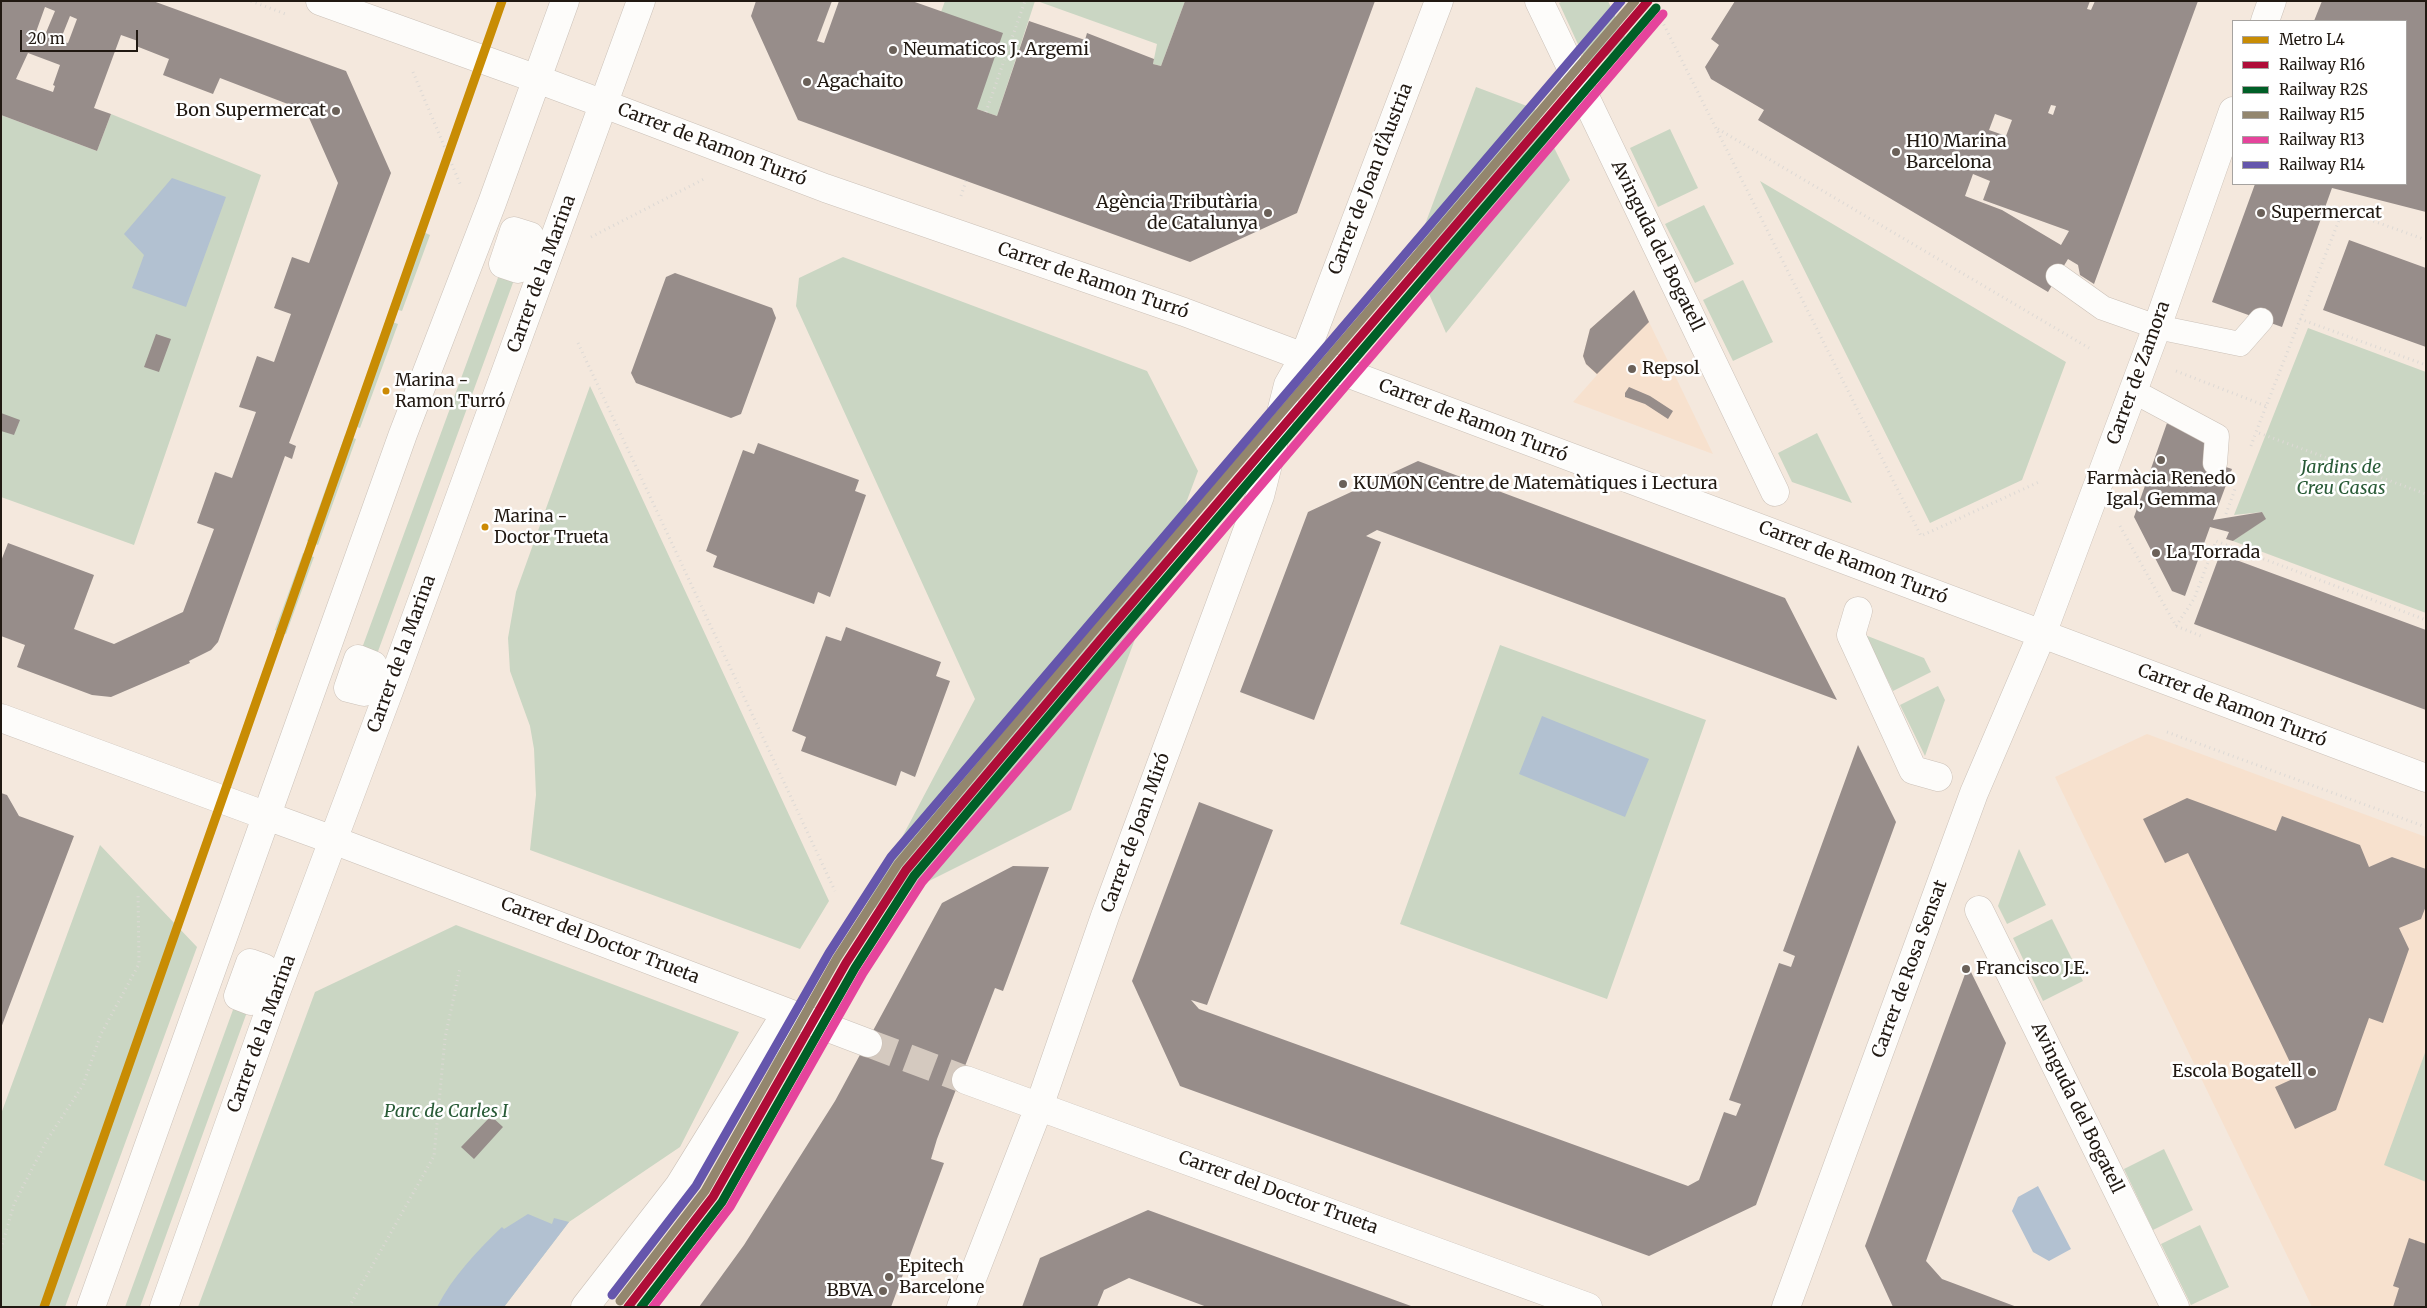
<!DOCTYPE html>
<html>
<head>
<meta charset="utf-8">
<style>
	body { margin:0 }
	#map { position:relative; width:2427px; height:1308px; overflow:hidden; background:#f4e8dd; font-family:Merriweather,serif }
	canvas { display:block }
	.frame { position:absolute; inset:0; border:2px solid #211912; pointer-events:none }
	.legend { position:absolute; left:2232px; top:20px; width:175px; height:165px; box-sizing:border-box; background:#fff; border:1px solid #a6a3a0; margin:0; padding:6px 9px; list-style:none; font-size:15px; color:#211912 }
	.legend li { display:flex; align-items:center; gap:10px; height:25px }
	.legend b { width:25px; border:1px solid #a6a3a0 }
	.scale { position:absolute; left:20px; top:30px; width:118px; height:22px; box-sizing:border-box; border:2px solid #211912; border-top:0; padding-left:6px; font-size:15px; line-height:18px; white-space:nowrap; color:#211912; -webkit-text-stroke:4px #fff; paint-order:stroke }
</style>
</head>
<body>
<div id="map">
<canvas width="2427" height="1308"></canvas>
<div class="frame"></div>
<ul class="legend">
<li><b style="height:6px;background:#c88c04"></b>Metro L4</li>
<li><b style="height:6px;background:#af0d38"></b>Railway R16</li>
<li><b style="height:6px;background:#005f27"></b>Railway R2S</li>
<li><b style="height:6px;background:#93866e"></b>Railway R15</li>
<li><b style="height:6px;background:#e5449c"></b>Railway R13</li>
<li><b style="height:6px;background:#6556ac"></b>Railway R14</li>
</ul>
<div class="scale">20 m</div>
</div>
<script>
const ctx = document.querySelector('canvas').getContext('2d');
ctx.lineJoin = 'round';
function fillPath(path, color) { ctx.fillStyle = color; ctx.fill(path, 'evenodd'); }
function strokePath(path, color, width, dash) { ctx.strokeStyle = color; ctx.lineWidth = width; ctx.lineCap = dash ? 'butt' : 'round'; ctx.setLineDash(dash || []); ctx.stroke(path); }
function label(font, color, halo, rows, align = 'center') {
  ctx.font = font + ' Merriweather,serif'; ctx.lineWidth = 5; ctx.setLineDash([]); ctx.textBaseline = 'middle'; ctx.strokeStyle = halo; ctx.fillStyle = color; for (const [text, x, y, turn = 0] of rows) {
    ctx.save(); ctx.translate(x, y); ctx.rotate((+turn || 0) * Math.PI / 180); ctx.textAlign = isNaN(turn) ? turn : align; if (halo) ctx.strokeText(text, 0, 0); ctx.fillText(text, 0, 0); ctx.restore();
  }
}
const built = new Path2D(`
	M1634,290L1649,322L1713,454L1573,402L1597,375L1586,364L1583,356L1590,329Z
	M2147,734L2426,837V1307H2312L2055,777Z`);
const green = new Path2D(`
	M945,1H1035L997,116L977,109L941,12Z
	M1037,1H1185L1161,66L1153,64L1157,44Z
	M1563,1H1608L1629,45L1588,66L1559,3Z
	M1476,87L1535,109L1570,180L1446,333L1413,257Z
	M111,114L261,175L134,545L1,497V115L97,151Z
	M1670,129L1698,188L1658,207L1630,148Z
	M1760,181L2066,362L2022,480L1930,523Z
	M1704,205L1734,264L1695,283L1665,224Z
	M419,230L430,235L402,311L391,308Z
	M843,257L1147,371L1198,471L1071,810L861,915L975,699L796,306L799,278Z
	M503,264L518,269L373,665L358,659Z
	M1743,280L1773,342L1733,361L1703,300Z
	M387,320L398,324L360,428L349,424Z
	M2308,328L2426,372V613L2233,541L2265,519L2262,512L2234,515Z
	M590,386L829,901L800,949L530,850L536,795L534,749L530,726L510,671L508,638L516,592Z
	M1817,433L1852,503L1792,482L1778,453Z
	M345,435L356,439L318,545L307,541Z
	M303,553L314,557L286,634L275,630Z
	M1865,635L1924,658L1931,672L1893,691Z
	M1500,645L1706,720L1607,999L1400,924Z
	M1938,686L1945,700L1925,756L1900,705Z
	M100,845L197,947L65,1307H1V1114Z
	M2019,849L2046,905L2007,924L1998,906Z
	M2052,919L2083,981L2043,1001L2013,938Z
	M456,925L739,1032L680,1147L569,1222L504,1307H198L315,992Z
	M238,996L251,1001L140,1307H125Z
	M2426,1050V1182L2384,1165Z
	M2164,1149L2193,1210L2153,1230L2124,1169Z
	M2200,1225L2229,1287L2191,1305L2161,1244Z`);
const water = new Path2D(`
	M172,178L226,197L186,307L132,288L144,255L124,234Z
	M1542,716L1649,759L1625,817L1519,774Z
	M2038,1186L2071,1249L2049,1261L2033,1252L2012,1211L2018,1197Z
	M528,1214L552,1224L554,1218L569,1222L504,1307H437C453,1276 477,1251 502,1227L504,1229Z`);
const building = new Path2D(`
	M1,1H153L346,71L391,173L289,443L296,446L292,459L285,456L218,642L211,650L189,661L190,663L111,697L92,695L17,667L25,645L1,636V561L8,543L94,575L74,629L114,644L183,612L214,529L197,523L215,472L232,478L256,412L239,407L257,356L274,362L291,314L274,308L292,257L309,263L338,183L306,111L220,78L213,94L163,75L169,59L136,46L138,41L121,35L94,108L111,114L97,151L1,115ZM45,7L55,11L45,35L36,32ZM70,16L77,19L68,43L60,41ZM28,53L60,65L53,85L55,86L53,92L16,79Z
	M756,1H832L817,41L824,43L839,1H912L1003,33L977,109L997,116L1029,21L1085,40L1087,33L1154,59L1153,64L1161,66L1185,1H1375L1297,213L1190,262L798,120L751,16Z
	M1735,1H2090L2087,9L2091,10L2095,1H2198L2094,284L2080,275L2078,265L2068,259L2048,292L1758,120L1764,110L1711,79L1705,67L1719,45L1711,39ZM2051,105L2056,106L2053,115L2048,113ZM1995,114L2012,120L2006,136L1989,130ZM1973,174L1990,181L1983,200L2069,231L2061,245L2002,210L1965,196Z
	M2322,1H2426V212L2332,188L2282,327L2212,302L2255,184H2406V21H2314Z
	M2349,240L2426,268V347L2323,310Z
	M675,273L772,308L776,318L741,414L731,418L636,383L631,373L666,277Z
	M1634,290L1649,322L1597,374L1586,364L1583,356L1590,329Z
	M156,334L171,339L159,372L144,367Z
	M1629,387L1650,396L1673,411L1668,419L1645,404L1625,397V393Z
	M1,413L20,420L14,435L1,431Z
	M2167,423L2199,437L2207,444L2205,460L2232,469L2213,520L2262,512L2266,519L2233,541L2226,539L2229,532L2210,527L2185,596L2172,591L2134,517Z
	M758,443L859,480L855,491L866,495L830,597L818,592L814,604L713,567L717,556L706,551L743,450L754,454Z
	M1418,461L1785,598L1837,700L1377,530L1366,536L1381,542L1314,720L1240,692L1308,512Z
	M2220,554L2426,630V710L2194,624Z
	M846,627L941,662L936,676L950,681L915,777L901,771L896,786L801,751L806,737L792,731L826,636L841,641Z
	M1858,745L1896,822L1756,1205L1649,1256L1180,1086L1132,981L1199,802L1273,830L1207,1005L1191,1000L1199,1009L1688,1186L1699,1180L1724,1112L1736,1116L1741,1104L1729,1100L1779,963L1791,967L1795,956L1783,951Z
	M1,793L7,795L19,816L74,836L1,1028Z
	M2187,798L2276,831L2282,816L2360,845L2369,867L2392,857L2426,869V906L2421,919L2399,928L2409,949L2383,1023L2369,1018L2336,1110L2295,1129L2275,1087L2297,1077L2277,1035L2188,853L2165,863L2143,819Z
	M1013,866L1049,867L1003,991L995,988L937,1139L931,1159L944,1163L891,1307H699L744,1245L835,1101L942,903Z
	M1968,966L2006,1043L1926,1261L1942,1279L2017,1307H1893L1865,1246Z
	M491,1116L503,1127L474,1159L461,1147Z
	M1148,1210L1411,1306V1307H1207L1129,1278L1104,1290L1097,1307H1022L1040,1258Z
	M2409,1238L2426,1244V1307H2393L2399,1288L2393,1286Z`);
const streetTunnel = new Path2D(`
	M868,1043L966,1080`);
const path = new Path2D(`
	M251,1L288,15
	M1652,1L1658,12
	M1660,1L1658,13L1921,536L2041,481
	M413,72L461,186
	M986,112L1025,1
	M1718,129L2089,348
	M961,196L966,181
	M591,237L704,179
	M2426,240L2343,210L2256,432L2426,494
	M2300,319L2426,365
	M578,343L835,891
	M2176,371L2266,406
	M2251,446L2256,432
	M2226,514L2235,489
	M2120,526L2176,626L2201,636
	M2176,626L2194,599L2216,541L2426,620
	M2167,732L2426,827
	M1,1249L14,1204L47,1140L83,1085L101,1034L139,964L138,893
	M349,1307L434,1156L445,1038L460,968`);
const lane = new Path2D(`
	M2058,276L2103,308L2157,327L2240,344L2261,320
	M2133,391L2217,436L2215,463`);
const street = new Path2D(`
	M320,1L537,79
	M1539,1L1775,492
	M2265,21L2272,1
	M604,104L825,188L1184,312L2426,778
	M514,231L530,236L518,269L503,264Z
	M1858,611L1851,635L1913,770L1938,777
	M358,659L373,665L364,692L348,688Z
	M1,718L267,816
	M333,840L868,1043
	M1979,910L2175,1307
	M250,963L264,968L251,1001L238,996Z
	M966,1080L1588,1307
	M585,1307L679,1186L786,1013
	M961,1307L1039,1107L1105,916L1260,496L1288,385L1304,357L1439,1
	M1786,1307L1974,793L2042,634L2157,327L2233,111`);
const secondary = new Path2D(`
	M537,79L604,104
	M267,816L333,840
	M91,1307L403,434L492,203L565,1
	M164,1307L275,995L392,683L641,1`);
const rail1 = new Path2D(`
	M628,1307L713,1197L846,963L906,870L1101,639L1648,1`);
const rail2 = new Path2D(`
	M641,1307L722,1202L855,968L914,876L1109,645L1656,8`);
const rail3 = new Path2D(`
	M620,1301L705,1191L837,958L898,864L1093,632L1635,1`);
const rail4 = new Path2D(`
	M653,1307L730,1207L863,973L922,882L1663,14`);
const rail5 = new Path2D(`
	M612,1295L696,1186L829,953L891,857L1621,1`);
const metro1 = new Path2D(`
	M44,1307L502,1`);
const markers = [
	[893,50,5,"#6b6159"],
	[807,82,5,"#6b6159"],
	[336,111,5,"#6b6159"],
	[1896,152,5,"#6b6159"],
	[1268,213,5,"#6b6159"],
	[2261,213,5,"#6b6159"],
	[1632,369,5,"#6b6159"],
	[386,391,4.5,"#cc8a04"],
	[2161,460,5,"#6b6159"],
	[1343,484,5,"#6b6159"],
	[485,527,4.5,"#cc8a04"],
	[2156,553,5,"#6b6159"],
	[1966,969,5,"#6b6159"],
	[2312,1072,5,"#6b6159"],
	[889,1277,5,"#6b6159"],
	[883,1291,5,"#6b6159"]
];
const busNames = [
	["Marina -",395,381],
	["Ramon Turró",395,402],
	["Marina -",494,517],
	["Doctor Trueta",494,538]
];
const poiNames = [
	["Neumaticos J. Argemi",903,50],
	["Agachaito",817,82],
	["Bon Supermercat",326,111,"right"],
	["H10 Marina",1906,142],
	["Barcelona",1906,163],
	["Agència Tributària",1258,203,"right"],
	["de Catalunya",1258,224,"right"],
	["Supermercat",2271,213],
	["Repsol",1642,369],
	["Farmàcia Renedo",2161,479,"center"],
	["Igal, Gemma",2161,500,"center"],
	["KUMON Centre de Matemàtiques i Lectura",1353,484],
	["La Torrada",2166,553],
	["Francisco J.E.",1976,969],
	["Escola Bogatell",2302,1072,"right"],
	["Epitech",899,1267],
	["Barcelone",899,1288],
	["BBVA",873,1291,"right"]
];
const streetNames = [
	["Carrer de Ramon Turró",712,145,21],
	["Carrer de Joan d'Àustria",1371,179,-69],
	["Avinguda del Bogatell",1657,246,64],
	["Carrer de la Marina",542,274,-70],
	["Carrer de Ramon Turró",1093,281,19],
	["Carrer de Zamora",2139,373,-70],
	["Carrer de Ramon Turró",1473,421,21],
	["Carrer de Ramon Turró",1853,563,21],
	["Carrer de la Marina",402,654,-70],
	["Carrer de Ramon Turró",2232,706,21],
	["Carrer de Joan Miró",1136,833,-70],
	["Carrer del Doctor Trueta",600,941,21],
	["Carrer de Rosa Sensat",1910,969,-70],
	["Carrer de la Marina",262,1034,-70],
	["Avinguda del Bogatell",2077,1108,64],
	["Carrer del Doctor Trueta",1278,1193,20]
];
const parkNames = [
	["Jardins de",2341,468],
	["Creu Casas",2341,489],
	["Parc de Carles I",446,1112]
];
fillPath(built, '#f7e1ce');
fillPath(green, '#cad6c3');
fillPath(water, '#b2c1d1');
fillPath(building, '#978d8a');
strokePath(streetTunnel, '#d4c9bf', 28, [28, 14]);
strokePath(lane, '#cbc1b8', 25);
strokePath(street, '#cbc1b8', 29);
strokePath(secondary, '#cbc1b8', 29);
strokePath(path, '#ddd9d5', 3, [1, 4]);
strokePath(lane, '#fdfcfa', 24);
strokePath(street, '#fdfcfa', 28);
strokePath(secondary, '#fdfcfa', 28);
strokePath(rail1, '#af0d38', 9);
strokePath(rail2, '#005f27', 9);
strokePath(rail3, '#93866e', 9);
strokePath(rail4, '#e5449c', 9);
strokePath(rail5, '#6556ac', 9);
strokePath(metro1, '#c88c04', 9);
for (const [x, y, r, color] of markers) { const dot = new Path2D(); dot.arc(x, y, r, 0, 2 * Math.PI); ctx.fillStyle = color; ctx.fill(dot); strokePath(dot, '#fff', 2); }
label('17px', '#211912', '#fff', busNames, 'left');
label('18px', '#211912', '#fff', poiNames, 'left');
label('18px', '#211912', '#fff', streetNames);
label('italic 18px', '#295b37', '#fff', parkNames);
</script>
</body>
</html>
